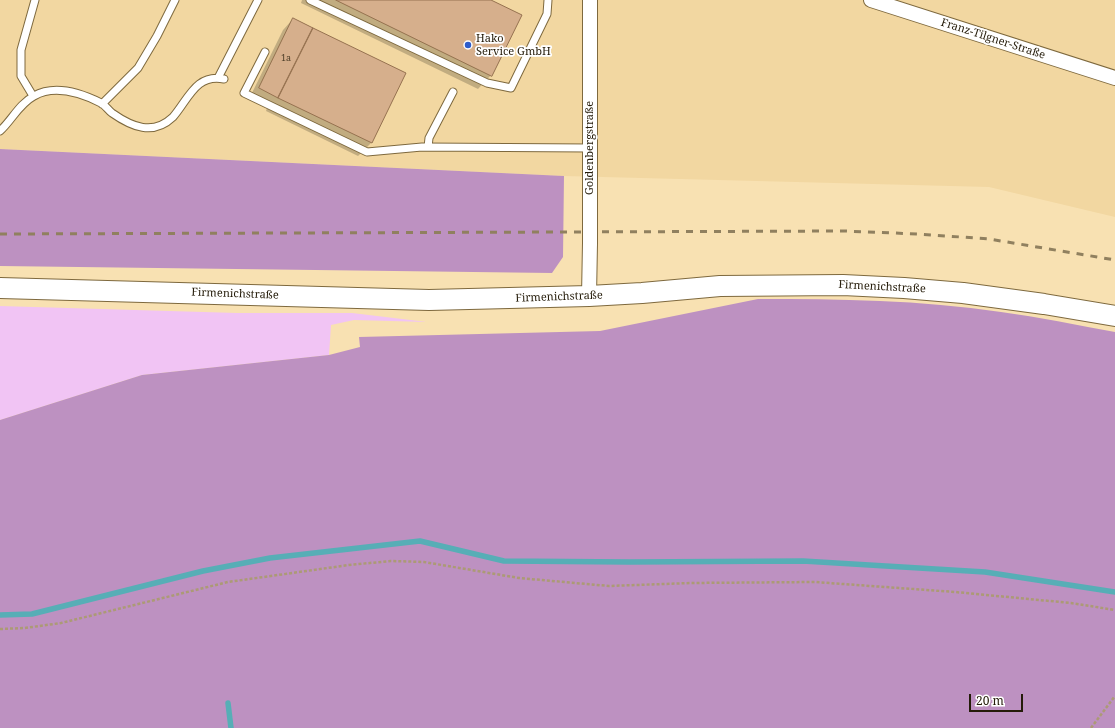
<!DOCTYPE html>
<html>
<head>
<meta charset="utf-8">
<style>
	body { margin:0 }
	#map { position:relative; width:1115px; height:728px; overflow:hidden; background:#f8e1b2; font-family:"Noto Serif",serif }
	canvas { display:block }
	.scale { position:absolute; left:969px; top:694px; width:54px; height:18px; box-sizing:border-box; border:2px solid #241b09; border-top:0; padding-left:5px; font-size:12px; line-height:14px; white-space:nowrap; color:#241b09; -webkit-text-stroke:3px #fff; paint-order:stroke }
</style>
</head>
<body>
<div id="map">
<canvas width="1115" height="728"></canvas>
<div class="scale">20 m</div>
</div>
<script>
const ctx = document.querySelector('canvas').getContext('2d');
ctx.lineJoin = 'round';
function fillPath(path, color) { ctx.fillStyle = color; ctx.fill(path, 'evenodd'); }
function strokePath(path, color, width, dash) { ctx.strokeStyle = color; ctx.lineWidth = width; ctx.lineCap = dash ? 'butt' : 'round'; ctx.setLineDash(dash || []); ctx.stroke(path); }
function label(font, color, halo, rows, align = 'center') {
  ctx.font = font + ' "Noto Serif",serif'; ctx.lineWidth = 3.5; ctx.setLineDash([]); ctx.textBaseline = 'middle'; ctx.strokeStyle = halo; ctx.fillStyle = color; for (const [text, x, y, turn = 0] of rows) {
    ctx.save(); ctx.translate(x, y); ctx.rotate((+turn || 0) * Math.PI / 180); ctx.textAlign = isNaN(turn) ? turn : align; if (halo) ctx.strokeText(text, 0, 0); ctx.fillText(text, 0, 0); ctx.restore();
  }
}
const built = new Path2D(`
	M0,0H1115V217L989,187L564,176L0,149Z`);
const green = new Path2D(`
	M0,306L237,313H352L427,322L354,320L331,325L329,355L142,375L0,420Z`);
const forest = new Path2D(`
	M0,149L564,176L563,257L552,273L0,266Z
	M758,299C839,299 921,300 1001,312C1039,317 1077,325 1115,332V728H0V420L142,375L329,355L360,347L359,337L600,331Z`);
const shadow = new Path2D(`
	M302,0H489L491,75L478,89L301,3Z
	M293,19L371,143L358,156L266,111L267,108L249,99L283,30Z`);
const stream = new Path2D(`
	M0,615L32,614L203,571L270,558L420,541L504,561L629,562L803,561L985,572L1115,592
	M228,703L231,728`);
const building = new Path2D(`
	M336,0H491L522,15L492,76Z
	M293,18L313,28L278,98L259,88Z
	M313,28L406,73L372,143L278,98Z`);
const path = new Path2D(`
	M0,629L25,628L61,623L228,582L349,565L391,561L424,562L519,578L609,586L691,583L815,582L955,592L1071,603L1115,610
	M1091,728L1115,696`);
const lane = new Path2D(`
	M310,0L487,83L511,88L547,14L548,0
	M265,52L244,93L367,152L422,147L590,148
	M218,78L258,0
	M33,96L21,76V50L35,0
	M102,104L138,68L157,36L175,0
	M0,131C12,120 19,104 34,96C55,84 81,93 101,103C105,105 108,110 112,113C132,127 153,136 173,117C188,100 196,73 224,79
	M428,147L429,138L453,92`);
const street = new Path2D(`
	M590,0V219
	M871,0L1115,78
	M589,296L590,243`);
const secondary = new Path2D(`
	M0,288L429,300L589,296L642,293L720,286L843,285L904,288L963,293L1044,304L1115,316`);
const rail = new Path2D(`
	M0,234L844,231L918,234L989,239L1115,260`);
const streetBridge = new Path2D(`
	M590,219V243`);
const markers = [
	[468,45,4,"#2e5ccb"]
];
const numberNames = [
	["1a",286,58]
];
const poiNames = [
	["Hako",476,39],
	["Service GmbH",476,52]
];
const streetNames = [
	["Franz-Tilgner-Straße",993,39,18],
	["Goldenbergstraße",590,148,-90],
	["Firmenichstraße",882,287,3],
	["Firmenichstraße",235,294,2],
	["Firmenichstraße",559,297,-2]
];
fillPath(built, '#f2d7a1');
fillPath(green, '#f1c4f4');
fillPath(forest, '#bd91c1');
fillPath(shadow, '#0003');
strokePath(stream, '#57aeb6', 5.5);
fillPath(building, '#d6af8c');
strokePath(building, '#967250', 1);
strokePath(lane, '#7e693e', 9);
strokePath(street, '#7e693e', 16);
strokePath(secondary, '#7e693e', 22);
strokePath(path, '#ac9a75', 2.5, [3, 2]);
strokePath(lane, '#fff', 7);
strokePath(street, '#fff', 14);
strokePath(secondary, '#fff', 20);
strokePath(rail, '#90805f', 3, [7, 7]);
strokePath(streetBridge, '#7e693e', 16, []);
strokePath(streetBridge, '#fff', 14);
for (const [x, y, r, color] of markers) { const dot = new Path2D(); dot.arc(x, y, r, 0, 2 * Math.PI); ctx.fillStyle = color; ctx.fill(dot); strokePath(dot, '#fff', 1.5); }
label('9px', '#50402a', null, numberNames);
label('11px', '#241b09', '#fff', poiNames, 'left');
label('11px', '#241b09', '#fff', streetNames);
</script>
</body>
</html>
